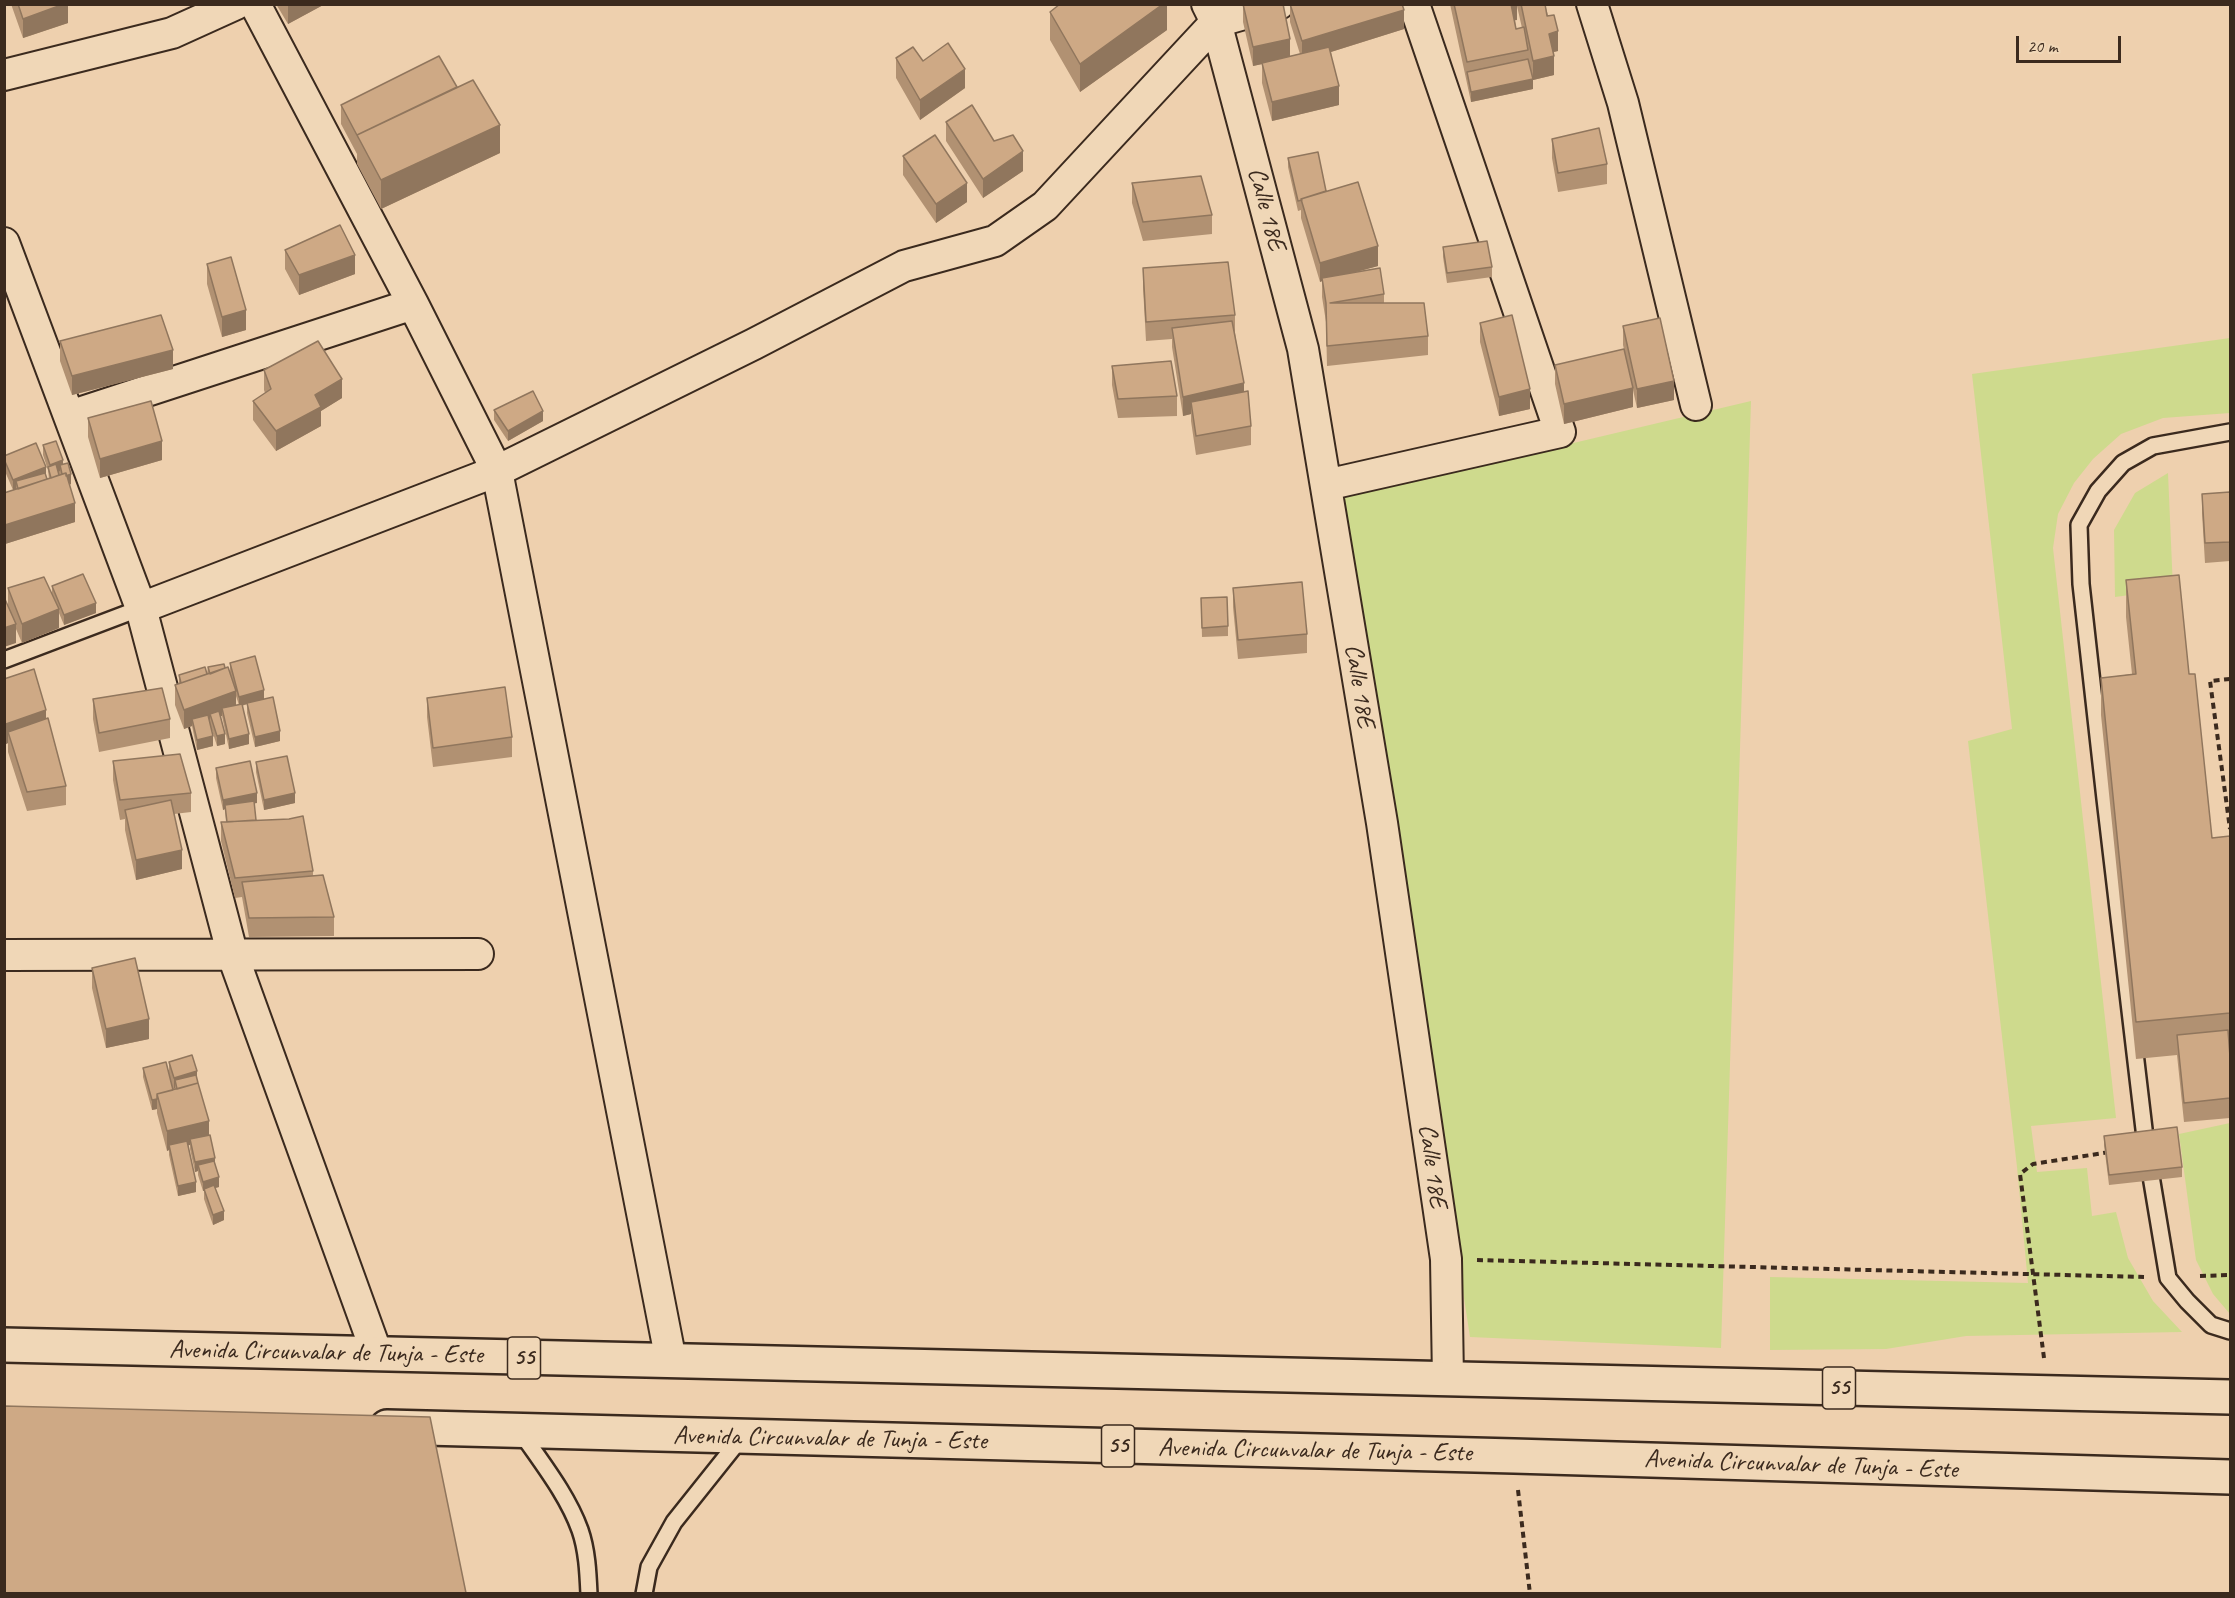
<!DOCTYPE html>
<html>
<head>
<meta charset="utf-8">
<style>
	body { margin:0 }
	#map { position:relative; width:2235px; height:1598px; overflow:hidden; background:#eed0ae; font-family:Caveat,sans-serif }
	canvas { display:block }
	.frame { position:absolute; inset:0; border:6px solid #3b2a1e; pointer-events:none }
	.scale { position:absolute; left:2016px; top:36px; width:105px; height:27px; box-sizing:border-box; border:3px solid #3b2a1e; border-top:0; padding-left:8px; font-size:18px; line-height:21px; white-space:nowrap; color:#3b2a1e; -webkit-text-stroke:4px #f0d7b7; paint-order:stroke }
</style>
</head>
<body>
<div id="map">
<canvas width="2235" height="1598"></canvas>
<div class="frame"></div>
<div class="scale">20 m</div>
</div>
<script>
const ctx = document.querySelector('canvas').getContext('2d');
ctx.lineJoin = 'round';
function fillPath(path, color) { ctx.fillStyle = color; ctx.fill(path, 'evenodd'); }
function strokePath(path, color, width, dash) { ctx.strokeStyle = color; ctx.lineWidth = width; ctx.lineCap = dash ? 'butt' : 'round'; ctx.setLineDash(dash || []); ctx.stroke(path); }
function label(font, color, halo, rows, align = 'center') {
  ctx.font = font + ' Caveat,sans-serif'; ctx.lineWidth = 4.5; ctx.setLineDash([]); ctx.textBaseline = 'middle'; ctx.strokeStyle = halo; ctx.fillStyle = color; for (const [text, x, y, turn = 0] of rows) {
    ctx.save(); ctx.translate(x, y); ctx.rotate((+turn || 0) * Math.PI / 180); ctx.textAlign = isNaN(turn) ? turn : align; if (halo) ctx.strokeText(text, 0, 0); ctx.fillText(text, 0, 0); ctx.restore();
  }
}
const green = new Path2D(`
	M2230,338V413L2163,418L2121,434L2093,459L2074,483L2058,514L2053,548L2116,1118L2031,1126L2037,1172L2087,1168L2092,1216L2116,1212L2128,1258L2153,1301L2182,1332L1966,1336L1886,1349L1770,1350V1277L2028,1283L2017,1167L1968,741L2012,729L1972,374Z
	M1751,401L1721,1348L1470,1337L1341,498Z
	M2168,473L2173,589L2115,597L2114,530L2135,493Z
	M2230,1123V1314L2213,1294L2196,1260L2179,1134Z`);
const path = new Path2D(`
	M2230,679L2210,681L2230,829
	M1477,1260L2144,1277
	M2200,1276L2230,1275
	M2044,1358L2020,1174L2033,1164L2110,1152
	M1518,1490L1530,1594`);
const service = new Path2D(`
	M2230,432L2153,446L2123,463L2098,491L2079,525L2081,584L2105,799L2146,1146L2168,1278L2187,1301L2211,1325L2230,1331
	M4,660L141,608
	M520,1431C541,1462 567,1494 580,1530C587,1550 588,1572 589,1594
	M644,1594L649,1567L674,1522L741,1438`);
const minor = new Path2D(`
	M255,4L413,304L497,471L671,1361
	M1207,4L1216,22L1303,349L1382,823L1446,1259L1448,1379
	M1592,4L1623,103L1696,405
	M4,75L172,33L236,4
	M4,243L141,608L233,956L377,1354
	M70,416L413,304
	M1326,485L1560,432L1414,4
	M141,608L497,471L754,344L904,266L995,241L1045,206L1216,22L1279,4
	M4,955L478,954`);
const trunk = new Path2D(`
	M4,1345L2230,1397
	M387,1427L1514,1456L2230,1477`);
const wall = new Path2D(`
	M11,4H68V23L23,38Z
	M276,4H325L288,24Z
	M1167,4V30L1080,92L1050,40V12Z
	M1243,4L1290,56L1300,54L1290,22V4H1402L1404,29L1331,52L1339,105L1272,121L1262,83V64L1253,66L1243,22Z
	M1450,4H1545L1558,51L1553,52L1554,75L1533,80L1528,58L1533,79V89L1471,102ZM1517,6L1522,28L1516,29L1515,20H1517Z
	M896,58L923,61L965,88L920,120L896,78Z
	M457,87L500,153L381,209L357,164V154L341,124V105Z
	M946,122L994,141L1023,171L983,198L946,141Z
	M1552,139L1607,164V184L1558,192L1552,158Z
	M903,156L967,202L936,223L903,175Z
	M1288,158L1326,191L1378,266L1356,272L1384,294V303L1428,336V355L1327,366L1326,322L1322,297V281L1320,282L1301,218V210L1298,211L1288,167Z
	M1132,183L1212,215V234L1143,241L1132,203Z
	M1443,247L1492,267V277L1447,283L1443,257Z
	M285,250L355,274L299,295L285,269Z
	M207,264L246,330L222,337L207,284Z
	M1143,268L1235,315V333L1244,392L1251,426V445L1196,455L1191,421V414L1183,416L1172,347V339L1146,341L1143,287Z
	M1480,323L1530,409L1499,416L1480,342Z
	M1623,326L1674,400L1637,408L1633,390V407L1564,424L1555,384V365L1628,367L1623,345Z
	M60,341L173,369L72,395L60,361Z
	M1112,366L1177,396V416L1118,418L1112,385Z
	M264,370L342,398L321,411V426L276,451L253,420V401L265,393L264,390Z
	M494,410L543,421L508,441L494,420Z
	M88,418L162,460L100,478L88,437Z
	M43,445L63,464L71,484L69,485L75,522L5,544L4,493L16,489L13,490L4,469V456L46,476L47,479H49L48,470L43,455Z
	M2230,492V561L2205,563L2202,513V494Z
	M2126,580L2189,674L2212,838L2230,836V1118L2184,1122L2177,1055L2136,1059L2101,715V678L2132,674L2126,617Z
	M52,586L96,613L64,625L59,613V628L22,643L16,629V643L8,605V588L52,593Z
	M1233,588L1307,634V653L1238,659L1233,607Z
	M1201,598L1228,626V636L1202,637Z
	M230,663L264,699L280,741L255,747L247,713V704L242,706L249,744L229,749L222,716H220L225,744L217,746L210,724V720H209L213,746L197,750L192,726L184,729L175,705V685L179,684V675L207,674L208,667L225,668L232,678L230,673ZM236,696L239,705H236Z
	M4,679L46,718L66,786V805L27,811L8,752V743L6,744L4,761Z
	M427,698L512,737V757L433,767L427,717Z
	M93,699L170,719V738L99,752L93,719Z
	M113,761L191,793V812L174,814L182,869L136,880L125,830V819L120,820L113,780Z
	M256,762L295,803L264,810L256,772Z
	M216,768L257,803H254L256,820L313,871V875L334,917V936L249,937L242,897L235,898L221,841V822H226L225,809L223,810L216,778Z
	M92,968L149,1039L106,1048L92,988Z
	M169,1062L197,1079L215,1163L219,1187L215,1188L224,1220L213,1225L204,1199V1191H203L198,1175V1171L195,1172L190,1149V1145H188L196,1192L178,1196L169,1155V1150L167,1151L157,1113V1109L152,1110L143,1077V1068L169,1070Z
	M2104,1136L2182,1167V1177L2109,1185L2104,1145Z`);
const shadedWall = new Path2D(`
	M64,4H68V23L23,38V19Z
	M288,4H325L288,24Z
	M1163,4H1167V30L1080,92V64Z
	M1511,4H1517V20L1511,21Z
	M1404,10V29L1302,61V41Z
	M1558,31V51L1549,53V34Z
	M1290,39V58L1253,66V47Z
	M1554,56V75L1533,80V61Z
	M965,69V88L920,120V100Z
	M1533,79V89L1471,102V92Z
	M1339,86V105L1272,121V102Z
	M500,125V153L381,209V180Z
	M1023,151V171L983,198V179Z
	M967,183V202L936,223V204Z
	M1378,246V266L1323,281L1322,278V281L1320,282V263Z
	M355,255V274L299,295V275Z
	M246,310V330L222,337V317Z
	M173,350V369L72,395V376Z
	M342,379V398L321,411V426L276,451V431L315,395Z
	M1674,381V400L1637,408V389Z
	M1244,383V403L1191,402V414L1183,416V397Z
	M1633,388V407L1564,424V404Z
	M1530,389V409L1499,416V397Z
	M543,411V421L508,441V431Z
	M162,441V460L100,478V459Z
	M63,460V470L60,465V471L50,475V465Z
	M46,467V477L16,481V489L13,490V480Z
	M71,474V484L63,486V476Z
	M75,503V522L5,544V525Z
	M96,603V613L64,625V615Z
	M59,609V628L22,643V624Z
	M16,624V643L4,647V628Z
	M264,690V700L239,706V697Z
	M236,691V710L222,708V716L212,719L210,714V720L193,726L192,719V726L184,729V710Z
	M46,710V729L8,732V743L6,744L5,761L6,724Z
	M280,731V741L255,747V737Z
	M225,734V744L217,746V736Z
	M249,734V744L229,749V739Z
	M213,736V746L197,750V740Z
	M257,793V803L226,809L225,805V809L223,810V800Z
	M295,793V803L264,810V800Z
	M182,850V869L136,880V860Z
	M149,1019V1039L106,1048V1029Z
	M197,1071V1081L175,1080V1088H174V1078Z
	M157,1099V1109L152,1110V1100Z
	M209,1121V1140L190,1139V1145L170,1150L169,1145V1150L167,1151V1131Z
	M215,1158V1168L198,1165V1171L195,1172V1162Z
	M219,1177V1187L203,1191V1182Z
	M196,1182V1192L178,1196V1186Z
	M224,1211V1220L213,1225V1215Z`);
const building = new Path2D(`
	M18,4H64L23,19Z
	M1060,4H1163L1080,64L1050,12Z
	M1243,4H1283L1290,39L1253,47Z
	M1290,4H1402L1404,10L1302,41Z
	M1454,4H1511L1516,29L1524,27L1528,50L1467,62Z
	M1521,4H1545L1547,16L1554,15L1558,31L1549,34L1554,56L1533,61Z
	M948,43L965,69L920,100L896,58L913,47L923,61Z
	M1329,47L1339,86L1272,102L1262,63Z
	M439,56L457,87L357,135L359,139L341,105Z
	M1528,59L1533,79L1471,92L1467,72Z
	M473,80L500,125L381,180L357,135Z
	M972,105L994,141L1013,135L1023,151L983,179L946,122Z
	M1599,128L1607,164L1558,173L1552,139Z
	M935,135L967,183L936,204L903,156Z
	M1318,152L1326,191L1301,199L1302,200L1298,201L1288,158Z
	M1201,176L1212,215L1143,222L1132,183Z
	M1358,182L1378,246L1320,263L1301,199Z
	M340,225L355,255L299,275L285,250Z
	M1487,241L1492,267L1447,273L1443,247Z
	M231,257L246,310L222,317L207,264Z
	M1228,262L1235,315L1146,322L1143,268Z
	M1380,268L1384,294L1330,303H1424L1428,336L1327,346L1326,303L1322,278Z
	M161,315L173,350L72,376L60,341Z
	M1512,315L1530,389L1499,397L1480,323Z
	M1660,318L1674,381L1637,389L1623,326Z
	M1232,321L1244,383L1183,397L1172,328Z
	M318,341L342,379L315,395L321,407L276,431L253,401L271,389L264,370Z
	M1624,349L1633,388L1564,404L1555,365Z
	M1171,361L1177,396L1118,399L1112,366Z
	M533,391L543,411L508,431L494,410Z
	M1248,391L1251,426L1196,436L1191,402Z
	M151,401L162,441L100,459L88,418Z
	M56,441L63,460L50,465L43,445Z
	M36,443L46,467L13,480L4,459V456Z
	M68,463L71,474L66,476V473L62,474L60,465Z
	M56,464L59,475L51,478L48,467Z
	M45,473L47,479L18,489L16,481Z
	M66,473L75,503L5,525L4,493Z
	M2230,492V542L2205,543L2202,494Z
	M83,574L96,603L64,615L52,586Z
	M2179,575L2189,674H2195L2212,838L2230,836V1013L2136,1022L2101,678L2136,674L2126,580Z
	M44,577L59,609L22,624L8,588Z
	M1302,582L1307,634L1238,640L1233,588Z
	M4,597L16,624L4,628Z
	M1227,597L1228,626L1202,628L1201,598Z
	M255,656L264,690L239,697L230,663Z
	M224,664L225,668L210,674L208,667Z
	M205,667L207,674L181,683L179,675Z
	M228,667L236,691L184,710L175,685Z
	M34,669L46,710L6,724L4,742V679Z
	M505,687L512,737L433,748L427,698Z
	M162,688L170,719L99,733L93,699Z
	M273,697L280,731L255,737L247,703Z
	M242,704L249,734L229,739L222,708Z
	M219,711L225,734L217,736L210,714Z
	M208,715L213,736L197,740L192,719Z
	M48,718L66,786L27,792L8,732Z
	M180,754L191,793L120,800L113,761Z
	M287,756L295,793L264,800L256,762Z
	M250,761L257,793L223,800L216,768Z
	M171,800L182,850L136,860L125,810Z
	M254,801L256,820L227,822L225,805Z
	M303,816L313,871L235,878L221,822L289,819Z
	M323,875L334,917L249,918L242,882Z
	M135,958L149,1019L106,1029L92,968Z
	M2228,1030L2230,1057V1098L2184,1103L2177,1035Z
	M192,1055L197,1071L174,1078L169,1062Z
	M166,1062L173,1090L157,1094V1099L152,1100L143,1068Z
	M196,1075L198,1083L177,1089L175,1080Z
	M198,1083L209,1121L167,1131L157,1094Z
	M2177,1127L2182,1167L2109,1175L2104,1136Z
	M210,1135L215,1158L195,1162L190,1139Z
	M187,1141L196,1182L178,1186L169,1145Z
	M214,1161L219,1177L203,1182L198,1165Z
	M214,1185L224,1211L213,1215L204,1189Z
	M4,1406L430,1417L466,1593H4Z`);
const shields = [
	[524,1358,33],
	[1839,1388,33],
	[1118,1446,33]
];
const shieldNames = [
	["55",524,1358],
	["55",1839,1388],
	["55",1118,1446]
];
const streetNames = [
	["Calle 18E",1266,209,75],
	["Calle 18E",1359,686,81],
	["Calle 18E",1432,1166,82],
	["Avenida Circunvalar de Tunja - Este",326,1353,1],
	["Avenida Circunvalar de Tunja - Este",830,1439,1],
	["Avenida Circunvalar de Tunja - Este",1315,1451,1],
	["Avenida Circunvalar de Tunja - Este",1801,1465,2]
];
fillPath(green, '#ceda8d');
strokePath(service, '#3b2a1e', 20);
strokePath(minor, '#3b2a1e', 34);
strokePath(trunk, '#3b2a1e', 38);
strokePath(path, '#3b2a1e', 4, [6, 4.5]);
strokePath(service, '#f0d7b7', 15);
strokePath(minor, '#f0d7b7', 30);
strokePath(trunk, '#f0d7b7', 33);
fillPath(wall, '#b19172');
fillPath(shadedWall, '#90765d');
fillPath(building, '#cea985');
strokePath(building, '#90765d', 1.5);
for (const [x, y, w] of shields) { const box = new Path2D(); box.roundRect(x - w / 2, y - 21, w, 42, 4.5); ctx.fillStyle = '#f0d7b7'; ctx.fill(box); strokePath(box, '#3b2a1e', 1.5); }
label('bold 24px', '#3b2a1e', null, shieldNames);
label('26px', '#3b2a1e', '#f0d7b7', streetNames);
</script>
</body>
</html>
